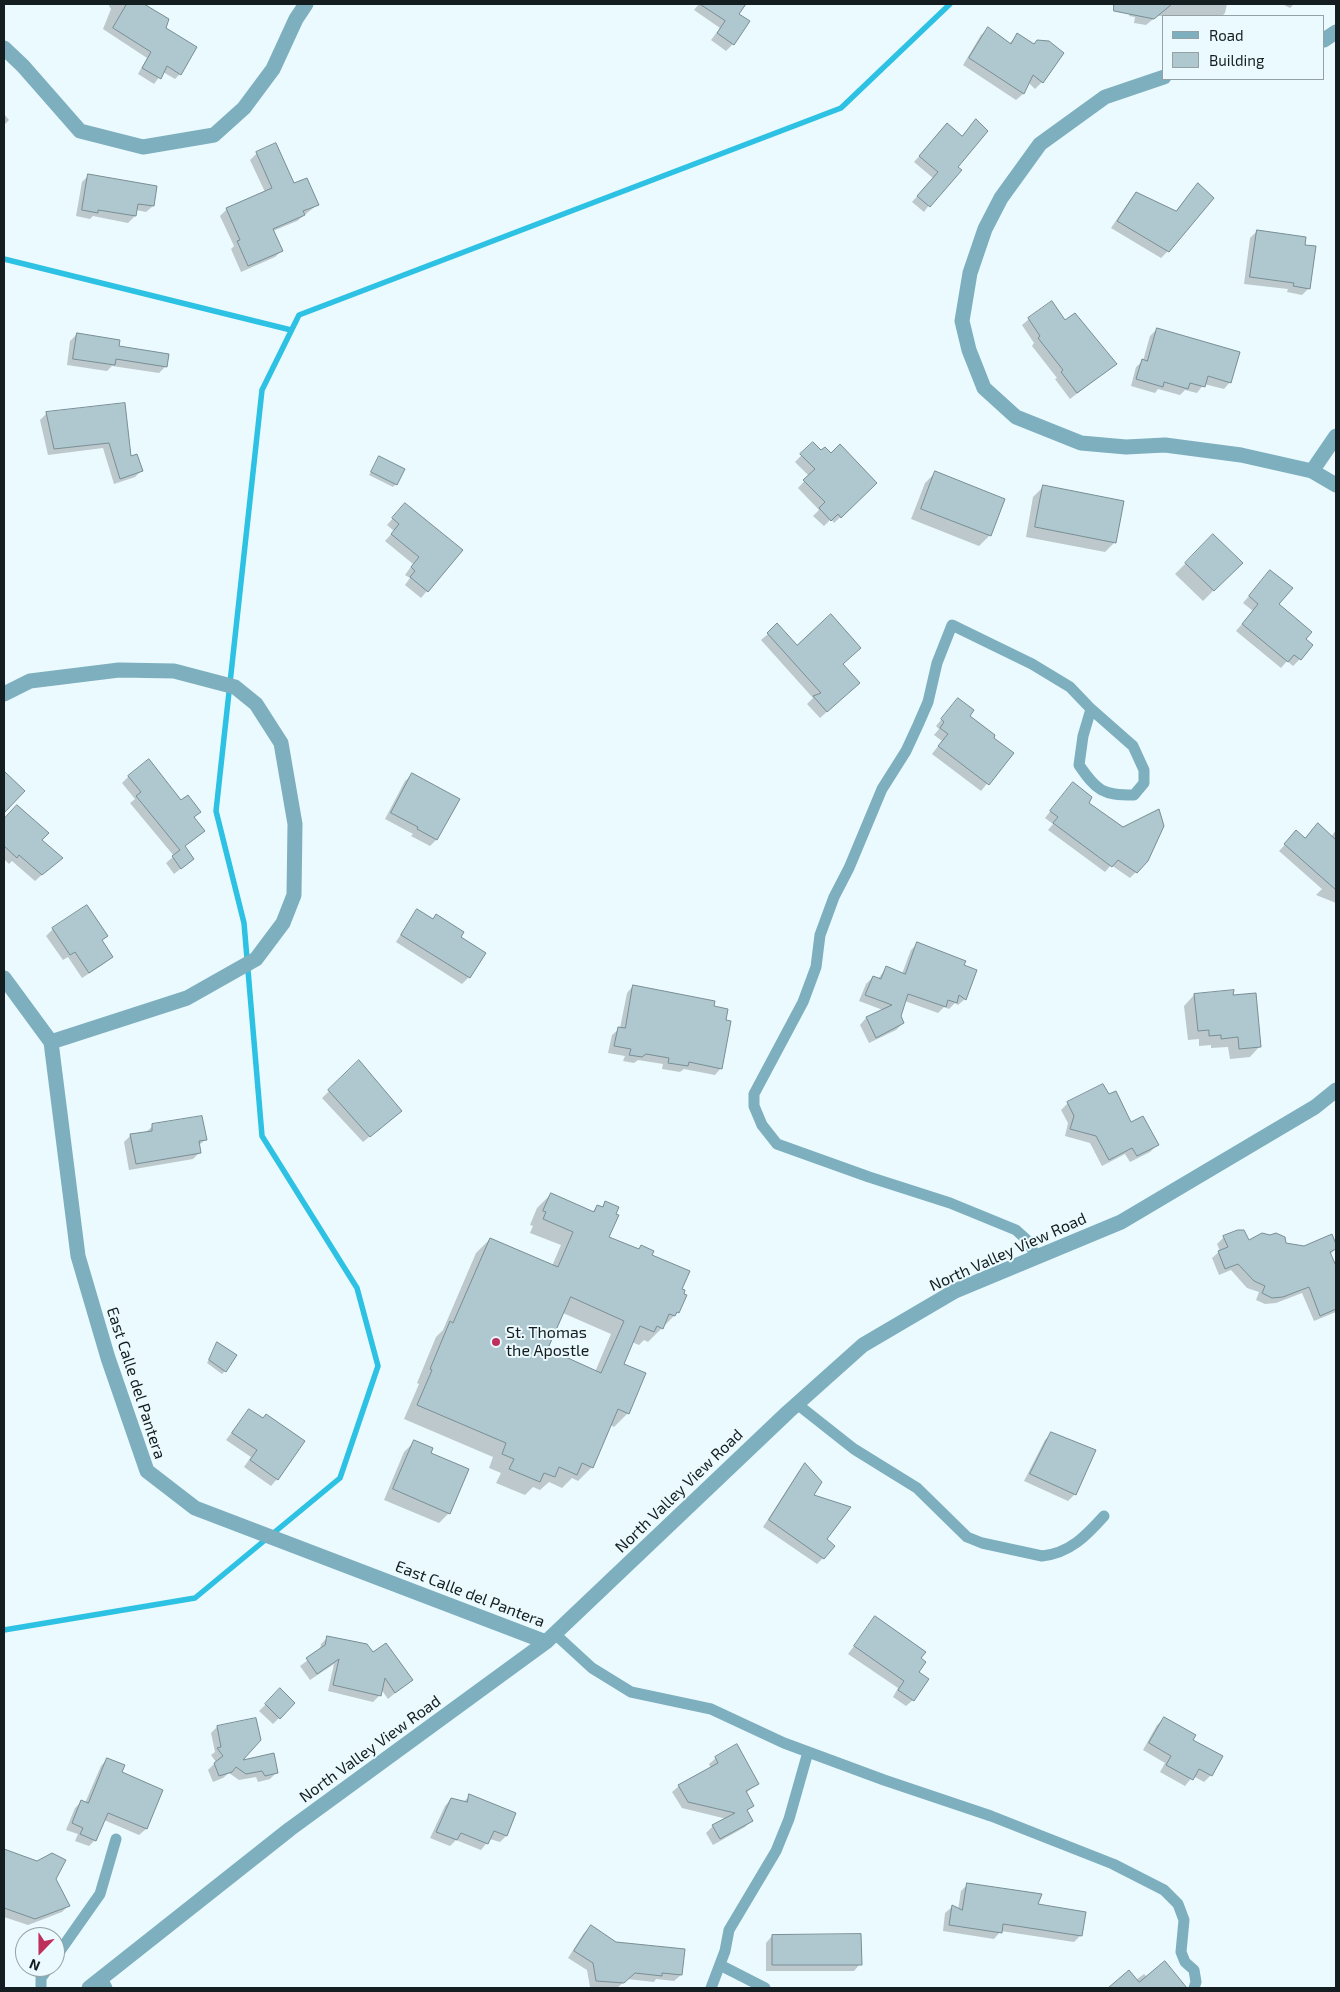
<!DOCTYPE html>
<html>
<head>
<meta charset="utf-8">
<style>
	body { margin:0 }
	#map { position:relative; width:1340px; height:1992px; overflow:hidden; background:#ebfafe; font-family:"Exo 2",sans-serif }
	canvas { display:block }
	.frame { position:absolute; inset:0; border:5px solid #141d1f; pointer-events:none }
	.legend { position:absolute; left:1162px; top:15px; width:162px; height:65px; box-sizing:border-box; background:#ebfafe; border:1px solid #95a2a5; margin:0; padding:6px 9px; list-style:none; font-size:15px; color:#141d1f }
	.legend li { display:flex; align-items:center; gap:10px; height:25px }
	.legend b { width:25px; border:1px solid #95a2a5 }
	.north { position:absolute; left:15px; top:1927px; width:50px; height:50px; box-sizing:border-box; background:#ebfafe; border:1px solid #95a2a5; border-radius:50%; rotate:202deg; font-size:14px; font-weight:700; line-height:20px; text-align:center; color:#141d1f }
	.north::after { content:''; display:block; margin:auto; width:18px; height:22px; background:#be2f5b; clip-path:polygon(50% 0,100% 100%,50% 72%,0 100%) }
</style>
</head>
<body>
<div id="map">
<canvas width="1340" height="1992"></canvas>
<div class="frame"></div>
<ul class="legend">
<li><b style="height:6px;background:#7dafbe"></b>Road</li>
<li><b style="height:14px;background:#afc7ce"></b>Building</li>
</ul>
<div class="north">N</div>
</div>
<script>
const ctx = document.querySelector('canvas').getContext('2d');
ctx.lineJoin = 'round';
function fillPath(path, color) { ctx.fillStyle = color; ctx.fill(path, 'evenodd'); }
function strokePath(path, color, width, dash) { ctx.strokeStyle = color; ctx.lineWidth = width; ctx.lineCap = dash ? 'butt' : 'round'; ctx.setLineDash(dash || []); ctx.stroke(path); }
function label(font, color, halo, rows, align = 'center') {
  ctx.font = font + ' "Exo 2",sans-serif'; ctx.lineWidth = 4; ctx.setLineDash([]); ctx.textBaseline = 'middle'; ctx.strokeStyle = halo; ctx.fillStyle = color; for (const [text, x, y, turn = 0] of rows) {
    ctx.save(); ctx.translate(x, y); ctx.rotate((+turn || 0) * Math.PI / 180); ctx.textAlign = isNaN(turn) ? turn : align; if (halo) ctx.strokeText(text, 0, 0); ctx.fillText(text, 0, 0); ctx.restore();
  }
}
const shadow = new Path2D(`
	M108,4H141L168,20L164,29L180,74L175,79L163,72L154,84L138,74L147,58L103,29L111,9Z
	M699,4H739L743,6L738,14L733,44L726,51L711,40L720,28L694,10Z
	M1132,4H1227L1225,13L1222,16H1157L1146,25L1134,23L1135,17L1129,16Z
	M1282,4H1294L1290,8Z
	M988,29L1009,44L1017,35L1034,45L1062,53L1042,82L1035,89L1028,82L1023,94L1016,100L963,65L981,35Z
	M4,114L9,120L4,125Z
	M941,131L956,167L924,212L912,202L933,178L914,162Z
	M257,153L317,205L297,221L273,231L282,250L275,257L241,272L231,249L234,246L220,216L227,209L265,192L250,160Z
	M89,175L153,206L146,212L136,210L135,216L128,223L93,216L90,219L76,216L82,182Z
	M1198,185L1168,251L1161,258L1111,228L1130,200L1136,193L1175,212Z
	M1257,231L1309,288L1302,295L1287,292L1288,289L1244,284L1250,238Z
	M1029,319L1065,322L1115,364L1070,399L1055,379L1057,378L1032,346L1034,343L1022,325Z
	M1157,329L1230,382L1224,389L1204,384L1197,393L1185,390L1180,395L1158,389L1155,393L1131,386L1136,367L1143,361L1150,336Z
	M77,334L117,347L165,367L159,373L112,366L107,371L67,365L70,341Z
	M124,404L130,457L141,471L135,477L114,484L103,448L48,455L40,420L46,414Z
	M813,443L821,452L831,455L876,483L834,523L831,519L824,526L813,516L819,510L798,488L809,476L795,462Z
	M380,457L396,484L393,487L369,475Z
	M935,473L990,535L979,546L911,519L925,483Z
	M1043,487L1115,542L1105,552L1026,537L1033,497Z
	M399,511L461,550L421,598L405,585L410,578L405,575L413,564L385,541L394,531L387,525Z
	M1213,536L1241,563L1203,601L1175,574Z
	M1264,578L1277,605L1305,639L1300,659L1293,666L1287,661L1281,668L1236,631L1253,611L1243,603Z
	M768,634L841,665L851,690L820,718L807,704L813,698L761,640Z
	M958,699L969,716L992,738L1012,753L981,791L932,754L942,741L934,735L939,729L936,726Z
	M412,775L436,840L430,846L411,836L413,834L385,819L405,781Z
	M129,776L200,812L193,818L197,837L184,847L193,859L174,874L166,863L174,856L130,803L135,799L122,783Z
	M1067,790L1087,803L1147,861L1130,878L1111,865L1105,872L1048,830L1053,824L1045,818Z
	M17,807L54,864L35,881L12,861L9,864L4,859V821Z
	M1336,830V903L1316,895L1322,889L1279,851L1290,839L1331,837Z
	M86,907L101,941L112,957L105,963L82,978L68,957L63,960L46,936L53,929Z
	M418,911L432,920L436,916L459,937L484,953L469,977L462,984L396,942L411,918Z
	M917,944L963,966L965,999L958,1005L955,1003L949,1009L944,1007L938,1013L905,1001L900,1016L903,1023L896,1030L869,1043L860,1025L866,1018L883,1010L859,1001L866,984L873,977L878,979L886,968L902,974L911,950Z
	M633,986L721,1068L715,1075L684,1069L680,1072L662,1069L663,1064L638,1060L634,1063L623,1061L625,1056L608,1053L612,1035L620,1028L627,993Z
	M1194,995L1232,996L1260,1046L1250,1057L1230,1059L1228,1047L1211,1048V1045L1199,1046V1039L1188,1040L1184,1006Z
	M359,1062L394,1117L363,1142L322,1098Z
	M1068,1103L1131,1123L1157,1145L1150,1152L1130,1162L1125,1154L1102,1166L1090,1143L1065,1136L1068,1123L1061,1110Z
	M153,1126L205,1140L198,1146L200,1152L193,1159L129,1170L124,1142L131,1135L146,1132Z
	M551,1194L592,1212L598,1206L601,1208L605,1203L608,1237L638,1250L641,1247L681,1290L678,1312L648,1342L644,1340L639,1345L632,1342L622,1365L628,1413L614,1427L610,1425L592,1467L578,1481L572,1478L562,1488L549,1482L540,1490L533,1487L525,1495L496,1483L501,1473L489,1468L493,1457L404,1419L419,1384L417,1383L436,1337L443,1330L476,1253L490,1239L552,1266L561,1245L530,1233L533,1226L530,1225L537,1208ZM563,1313L611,1334L595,1372L546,1350Z
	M1331,1236L1336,1248L1330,1255L1336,1269V1312L1314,1321L1302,1293L1276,1303L1265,1304L1256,1300L1259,1292L1247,1288L1231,1270L1219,1275L1212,1258L1220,1251L1217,1244L1224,1237L1304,1247Z
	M217,1344L225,1371L222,1374L207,1363Z
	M249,1410L277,1479L271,1486L244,1467L251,1457L226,1440Z
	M1052,1434L1075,1494L1068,1501L1024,1481L1045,1440Z
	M415,1441L429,1453L449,1513L439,1523L384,1500L404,1452Z
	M805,1465L826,1539L823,1558L817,1564L763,1527L799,1471Z
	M875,1618L919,1659L913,1700L906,1706L893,1697L898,1688L848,1654Z
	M328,1637L372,1654L411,1680L388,1699L381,1689L380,1695L373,1702L328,1691L334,1664L310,1680L300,1666L320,1651L321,1644Z
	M280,1690L279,1718L273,1724L259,1711Z
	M1164,1719L1191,1741L1221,1757L1211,1775L1204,1782L1193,1776L1185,1786L1160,1772L1165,1763L1143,1750L1157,1725Z
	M217,1727L239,1762L277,1772L270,1779L258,1782L256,1777L239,1780L229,1773L223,1778L213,1782L208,1770L216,1762L211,1755L215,1752L211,1733Z
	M716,1758L757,1784L746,1793L752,1806L746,1812L751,1821L745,1827L713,1845L706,1833L713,1826L727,1819L682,1808L672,1792L679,1786L711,1768L709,1764Z
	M107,1759L120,1773L162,1790L146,1829L139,1835L104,1820L95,1840L89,1846L75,1841L78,1834L66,1830L75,1808L82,1801L85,1803L101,1766Z
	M470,1796L515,1814L506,1836L500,1842L490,1839L481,1850L456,1840L450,1846L430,1838L445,1806L451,1799L463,1802Z
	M10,1853L55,1879L69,1905L62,1912L28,1925L4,1917V1856Z
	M968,1884L1081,1935L1074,1942L1001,1931L994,1939L943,1931L945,1913L952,1907L958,1910L961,1891Z
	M591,1927L616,1943L681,1975L674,1981L656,1979L654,1982L627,1979L617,1988L590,1987L587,1970L568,1958L584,1933Z
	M772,1936L860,1964L854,1971H766V1943Z
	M1144,1974L1147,1977L1185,1988H1111L1114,1985L1136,1980Z`);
const stream = new Path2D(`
	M4,259L291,330
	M4,1630L195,1598L340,1478L378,1366L357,1288L262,1136L244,923L216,811L262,390L299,315L841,108L950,4`);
const building = new Path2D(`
	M127,4H144L169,19L166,28L197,47L181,75L167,66L161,79L142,68L151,52L113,28Z
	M700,4H746L739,14L750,21L734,45L717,33L725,21Z
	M1114,4H1172L1154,19L1114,11Z
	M988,27L1011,44L1017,33L1034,44L1037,40L1049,41L1064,53L1043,83L1033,75L1024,94L969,58Z
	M976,119L988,131L958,167L962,170L930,207L917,196L938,172L919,156L947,123L962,136Z
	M276,143L294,183L307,178L319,205L303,211L305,215L273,229L283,251L248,266L237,241L240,240L226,208L272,188L256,152Z
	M88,174L157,186L154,206L138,204L136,216L98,210V213L82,210Z
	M1198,183L1214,198L1169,252L1117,221L1136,192L1176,211Z
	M1257,230L1306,237L1305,245L1316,246L1310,289L1293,286L1294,283L1250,277Z
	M1052,301L1065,320L1075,313L1117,364L1077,393L1061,372L1063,370L1038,338L1040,336L1028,318Z
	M1157,328L1240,352L1231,383L1208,376L1205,387L1190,383L1188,389L1164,382L1163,387L1136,379L1142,359L1147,361Z
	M77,333L120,340L119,346L169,354L167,367L116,359L115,365L73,359Z
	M125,403L131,456L137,454L143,471L120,479L109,443L54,449L46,412Z
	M813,442L821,450L825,447L831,453L840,444L877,483L841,518L838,514L831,521L819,508L825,502L803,480L815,469L800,454Z
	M379,456L405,469L397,485L371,472Z
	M935,471L1005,499L991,536L921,509Z
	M1043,485L1124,501L1116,543L1035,527Z
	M405,503L463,550L428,592L410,577L415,571L411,567L419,557L391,534L399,524L392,518Z
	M1213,534L1243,563L1214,591L1185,563Z
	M1270,570L1293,588L1279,604L1312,632L1306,639L1313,645L1301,660L1294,655L1288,662L1242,624L1258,604L1249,596Z
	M831,614L861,648L843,664L860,683L827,712L813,696L821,693L767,633L777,623L797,645Z
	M958,698L974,710L970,716L995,735L994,738L1014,753L989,785L938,746L948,734L940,728L944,722L941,719Z
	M149,759L181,800L188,795L201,812L194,817L205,831L185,846L194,859L181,869L172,856L180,850L136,796L141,792L128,776Z
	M4,771L25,791L4,813Z
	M412,773L460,799L437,840L417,829L418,827L391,813Z
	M1073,782L1092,797L1089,803L1123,827L1159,809L1164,826L1148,861L1137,873L1118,860L1112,867L1053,823L1058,817L1050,811Z
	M17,805L49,833L42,840L63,858L42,875L19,855L17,858L4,846V819Z
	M1318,823L1336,840V890L1284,844L1296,830L1305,838Z
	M87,905L108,936L102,940L113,957L89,973L75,952L70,955L52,928Z
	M417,909L433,919L436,914L464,932L461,937L486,953L470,978L401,935Z
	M917,942L966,961L964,965L977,970L966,1000L959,995L957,1003L948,1000L946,1007L908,994L901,1016L904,1023L876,1038L866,1017L892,1005L865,995L873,976L881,979L886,966L905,974Z
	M633,985L715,1001L714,1006L728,1009L726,1020L731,1021L722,1069L689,1062L688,1066L668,1063L669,1058L646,1054L642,1057L629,1055L631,1049L614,1046L618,1027L625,1028Z
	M1234,990L1233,995L1256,993L1261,1047L1239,1049L1238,1037L1221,1039V1035L1209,1036V1030L1198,1031L1194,994Z
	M359,1060L402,1111L370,1137L328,1090Z
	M1103,1084L1109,1094L1116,1091L1131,1122L1143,1116L1159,1145L1137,1156L1132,1148L1109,1160L1096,1136L1070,1129L1074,1116L1067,1102Z
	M202,1116L207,1140L199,1141L201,1153L136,1164L130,1134L152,1131V1124Z
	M551,1193L594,1212L597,1205L603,1207L605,1201L619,1207L616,1214L619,1215L609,1237L639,1249L641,1245L654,1251L652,1255L690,1271L682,1289L685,1290L684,1294L687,1295L679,1313L677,1312L675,1316L669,1314L663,1329L657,1326L654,1332L640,1326L624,1364L646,1373L629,1414L618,1409L593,1468L582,1463L577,1475L559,1467L555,1477L544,1473L540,1482L509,1469L514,1459L502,1454L506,1443L417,1405L432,1370L430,1369L450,1321L453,1323L490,1238L558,1267L573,1232L543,1219L546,1212L543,1211ZM571,1297L624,1321L601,1373L548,1349Z
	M1238,1230H1244L1249,1240L1262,1233L1270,1235L1276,1233L1285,1237L1286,1243L1304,1246L1332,1234L1336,1244V1249L1330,1252L1336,1266V1309L1320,1316L1309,1287L1283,1297L1272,1298L1262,1293L1265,1286L1254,1281L1238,1264L1225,1269L1218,1251L1228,1247L1223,1236Z
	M217,1342L237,1355L226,1372L209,1360Z
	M249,1409L263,1418L266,1414L305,1441L278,1480L250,1460L257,1450L232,1433Z
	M1051,1432L1096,1450L1076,1495L1030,1474Z
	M414,1440L433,1448L431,1453L469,1469L450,1514L393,1489Z
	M805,1463L822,1482L814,1495L851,1507L827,1539L835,1546L824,1559L769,1520Z
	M875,1616L926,1652L921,1658L926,1662L919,1672L929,1679L914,1701L898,1690L904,1681L854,1646Z
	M327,1636L367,1644L373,1652L386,1643L413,1680L395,1693L385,1678L381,1696L333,1685L339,1659L317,1674L306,1658L325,1645Z
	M280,1688L295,1703L280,1719L265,1704Z
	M1164,1717L1196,1735L1193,1740L1223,1756L1212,1776L1199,1769L1193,1780L1166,1765L1171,1756L1149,1743Z
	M256,1718L261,1740L243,1760L274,1753L278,1773L265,1776L262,1771L246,1774L236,1767L232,1772L219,1776L214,1763L223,1756L217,1748L221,1747L217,1726Z
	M737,1744L759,1784L746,1791L754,1806L747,1810L753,1821L720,1839L712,1825L735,1813L688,1802L678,1785L718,1763L715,1757Z
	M107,1758L125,1765L122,1772L163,1790L147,1829L108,1813L96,1841L80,1834L83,1828L72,1823L81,1800L88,1803Z
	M469,1794L516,1813L507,1836L494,1831L488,1844L461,1833L457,1840L436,1832L451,1798L467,1802Z
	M4,1849L37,1861L52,1853L66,1860L56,1879L70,1906L35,1919L4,1908Z
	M967,1883L1042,1894L1038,1904L1086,1912L1082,1936L1003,1924L1002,1933L949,1925L952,1905L962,1910Z
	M591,1925L616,1942L685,1949L682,1975L662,1973V1976L635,1973L624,1983L596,1981L593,1963L574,1951Z
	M861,1934L862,1965H772V1935Z
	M1165,1961L1187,1988H1108L1129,1970L1139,1982Z`);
const lane = new Path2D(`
	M1036,1257L1028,1241L1016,1230L950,1203L869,1177L777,1144L762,1125L754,1106V1094L803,1002L816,967L820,935L834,897L849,868L882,789L906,751L918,725L928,702L937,663L952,625L1032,664L1070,687L1091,709L1133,746L1144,770V783L1134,795C1102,795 1097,791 1079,765L1083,736L1091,709
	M797,1404L854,1449L917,1488L967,1537L982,1543L1042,1556C1070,1553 1086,1536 1104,1516
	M555,1634L592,1668L631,1692L711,1709L784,1743L884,1780L991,1816L1113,1864L1164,1890L1178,1904L1184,1920L1181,1952L1185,1962L1194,1970L1196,1982L1194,1988
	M55,1958L100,1894L116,1839
	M720,1965L765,1988
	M102,1978L107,1988
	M41,1988V1978L49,1967
	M711,1988L725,1951L729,1930L776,1851L789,1819L808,1752`);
const street = new Path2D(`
	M1324,40L1336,32
	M4,48L23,66L80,131L143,147L214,135L244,108L273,69L296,19L306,4
	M1164,77L1105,97L1040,144L1001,198L985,229L970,273L962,321L969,350L984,388L1016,417L1081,443L1126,447L1165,445L1241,455L1312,471L1336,485
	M1312,471L1336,436
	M4,694L30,681L119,670L174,671L235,687L256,704L281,743L295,824L294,895L283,923L256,959L187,998L51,1042
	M4,978L51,1042L78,1256L108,1358L147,1471L195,1508L546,1642
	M89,1988L290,1829L546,1642L788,1412L863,1345L955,1291L1121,1222L1315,1107L1336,1090`);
const markers = [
	[496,1342,5,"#be2f5b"]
];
const streetNames = [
	["North Valley View Road",1008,1252,-24],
	["East Calle del Pantera",136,1383,72],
	["North Valley View Road",679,1491,-44],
	["East Calle del Pantera",470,1594,21],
	["North Valley View Road",370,1749,-36]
];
const poiNames = [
	["St. Thomas",506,1333],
	["the Apostle",506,1351]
];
fillPath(shadow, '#0003');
strokePath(stream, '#2dc1e3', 5.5);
fillPath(building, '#afc7ce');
strokePath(building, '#788e95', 1);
strokePath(lane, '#7dafbe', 11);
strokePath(street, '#7dafbe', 15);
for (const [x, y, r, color] of markers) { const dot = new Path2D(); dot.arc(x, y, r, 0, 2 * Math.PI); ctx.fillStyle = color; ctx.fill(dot); strokePath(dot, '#ebfafe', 2); }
label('16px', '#141d1f', '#ebfafe', streetNames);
label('16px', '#141d1f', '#ebfafe', poiNames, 'left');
</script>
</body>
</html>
